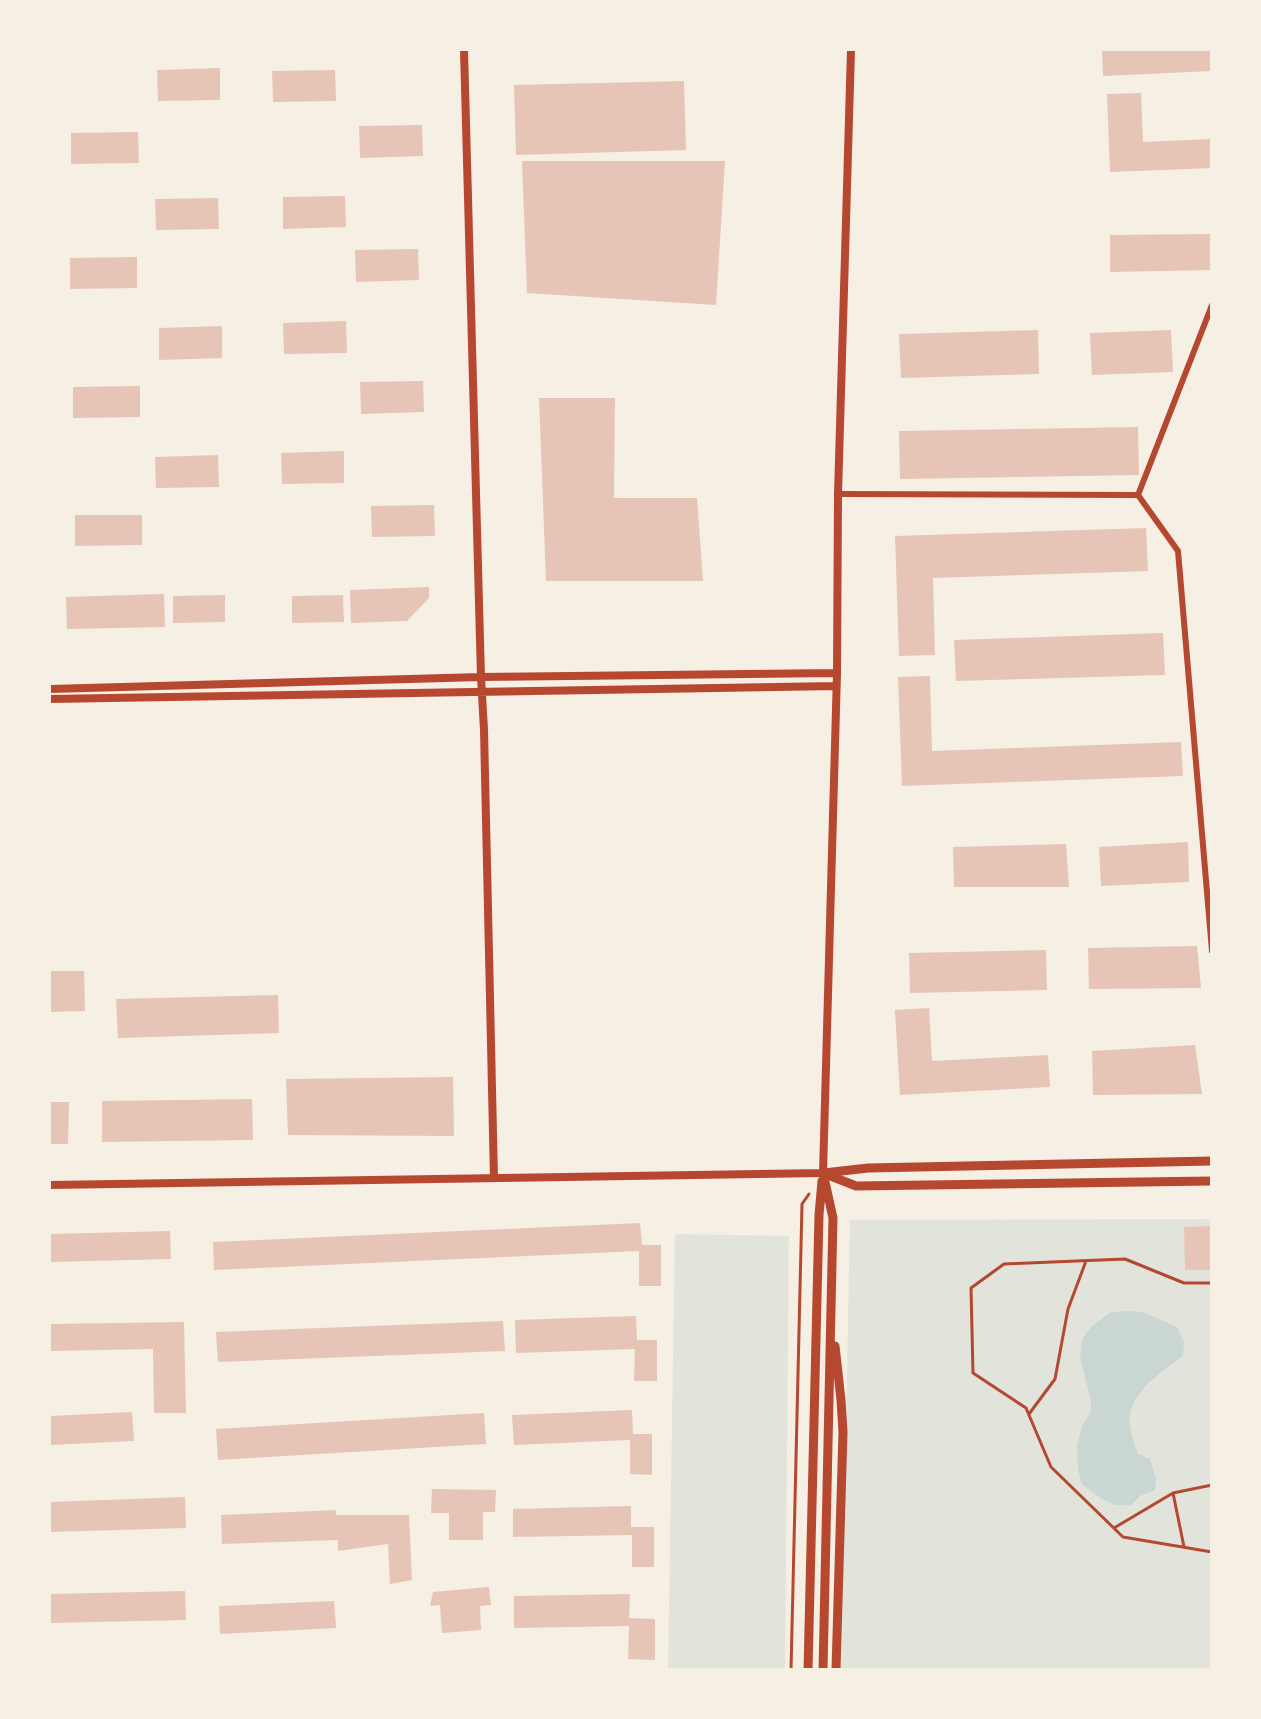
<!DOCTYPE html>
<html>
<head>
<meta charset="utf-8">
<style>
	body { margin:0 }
	#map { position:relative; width:1261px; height:1719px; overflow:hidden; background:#f6efe4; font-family:Lato,sans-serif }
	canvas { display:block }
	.frame { position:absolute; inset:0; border:51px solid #f6efe4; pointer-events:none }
</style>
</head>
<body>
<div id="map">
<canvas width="1261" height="1719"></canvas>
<div class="frame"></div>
</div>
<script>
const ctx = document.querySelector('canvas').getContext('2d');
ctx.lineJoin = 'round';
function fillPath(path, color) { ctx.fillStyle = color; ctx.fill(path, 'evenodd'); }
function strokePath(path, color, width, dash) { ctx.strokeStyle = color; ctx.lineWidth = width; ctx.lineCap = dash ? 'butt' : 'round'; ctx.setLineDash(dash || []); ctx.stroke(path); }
const green = new Path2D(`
	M1211,1219V1669L841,1670L850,1220Z
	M675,1234L789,1236L785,1669H668Z`);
const water = new Path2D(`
	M1129,1311L1143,1312L1177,1327L1184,1342L1183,1356C1159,1374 1122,1396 1131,1432C1132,1439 1136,1447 1138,1454L1150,1459L1156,1479L1155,1490L1140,1496L1131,1505H1115L1102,1499L1082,1484L1078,1469L1077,1446L1082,1426L1091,1411V1401L1080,1357L1082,1339L1091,1327L1111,1312Z`);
const building = new Path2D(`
	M1102,50H1212V71L1103,76Z
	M220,68V100L158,101L157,70Z
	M335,70L336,101L273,102L272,71Z
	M684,81L686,150L516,155L514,85Z
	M1141,93L1143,142L1212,139V168L1110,172L1107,94Z
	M422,125L423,156L360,158L359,126Z
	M138,132L139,163L71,164V133Z
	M522,161H725L716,305L527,293Z
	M345,196L346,227L283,229V197Z
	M218,198L219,229L156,230L155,199Z
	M1212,234V270L1110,272V235Z
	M418,249L419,280L356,282L355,250Z
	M137,257V288L70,289V258Z
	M346,321L347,353L284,354L283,323Z
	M222,326V358L159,360V328Z
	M1038,330L1039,374L901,378L899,334Z
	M1171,330L1173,372L1092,375L1090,333Z
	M423,381L424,412L361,414L360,382Z
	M140,386V417L73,418V387Z
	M539,398H615L614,498H697L703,581H546Z
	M1138,427L1139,475L900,479L899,431Z
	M344,451V483L282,484L281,453Z
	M218,455L219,487L156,488L155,457Z
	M434,505L435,536L372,537L371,506Z
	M75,515H142V545L75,546Z
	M1146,528L1148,571L933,578L935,655L899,656L895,536Z
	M429,587V598L407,621L351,623L350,590Z
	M164,594L165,627L67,629L66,597Z
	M225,595V622L173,623V596Z
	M343,595L344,622L292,623V596Z
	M1163,633L1165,675L956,681L954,640Z
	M930,676L932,751L1181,742L1183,776L902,786L898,677Z
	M1188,842L1189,882L1101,886L1099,847Z
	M1066,844L1069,887H954L953,847Z
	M1197,946L1201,988L1089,989L1088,948Z
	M1046,950L1047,990L910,993L909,953Z
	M50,971H84L85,1011L50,1012Z
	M278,995L279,1033L118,1038L116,999Z
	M929,1008L932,1061L1048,1055L1050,1087L900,1095L895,1010Z
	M1195,1045L1202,1094L1093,1095L1092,1051Z
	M453,1077L454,1136L288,1135L286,1079Z
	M252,1099L253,1140L102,1142V1101Z
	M50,1102H69L68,1144H50Z
	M640,1223L642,1245H661V1286H639V1251L214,1270L213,1242Z
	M1212,1226V1270H1185L1184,1227Z
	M170,1231L171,1259L50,1262V1234Z
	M636,1316L637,1340H657V1381H634L635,1349L516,1353L515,1320Z
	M503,1321L505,1351L218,1362L216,1332Z
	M184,1322L186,1413H154L153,1349L50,1351V1324Z
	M632,1410L633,1434H652V1475L630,1474V1440L514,1445L512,1415Z
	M132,1412L134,1441L50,1445V1416Z
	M484,1413L486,1444L218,1460L216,1429Z
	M432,1489L496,1490L495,1512H483V1540H449V1513H431Z
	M185,1497L186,1528L50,1532V1502Z
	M631,1506V1527H654V1567H632V1535L513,1537V1509Z
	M336,1510V1515H409L412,1580L390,1584L388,1544L338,1551V1540L222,1544L221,1515Z
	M489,1587L491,1605L480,1606L481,1630L442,1633L440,1605L430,1606L433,1592Z
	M185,1591L186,1620L50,1623V1594Z
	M630,1594L629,1618L655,1619V1660L628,1659L629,1626L514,1628V1596Z
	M334,1601L336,1628L220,1634L219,1606Z`);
const path = new Path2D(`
	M1212,1283H1184L1125,1259L1004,1264L971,1288L973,1373L1026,1408L1051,1467L1123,1537L1212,1552
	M1029,1414L1055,1379L1068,1309L1086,1261
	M1173,1493L1184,1547
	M1114,1528L1173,1493L1212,1485
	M791,1670L802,1204L809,1194`);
const minor = new Path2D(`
	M838,494L1138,495L1178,551L1212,951
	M1138,495L1212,305`);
const tertiary = new Path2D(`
	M464,50L481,677L484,730L494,1178
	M50,689L481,677L837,673
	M50,699L836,686
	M50,1185L823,1173L837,673L838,494L851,50`);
const secondary = new Path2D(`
	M823,1173L856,1186L1212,1181
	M824,1173L868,1168L1212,1161
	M835,1346L841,1400L843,1432L836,1670
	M808,1670L819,1215L822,1181
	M823,1670L833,1218L823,1173`);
fillPath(green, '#e2e4dc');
fillPath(water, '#c9d6d2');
fillPath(building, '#e6c5b7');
strokePath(path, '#b5482f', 3);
strokePath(minor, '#b5482f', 6);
strokePath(tertiary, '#b5482f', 8);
strokePath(secondary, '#b5482f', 9);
</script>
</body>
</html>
